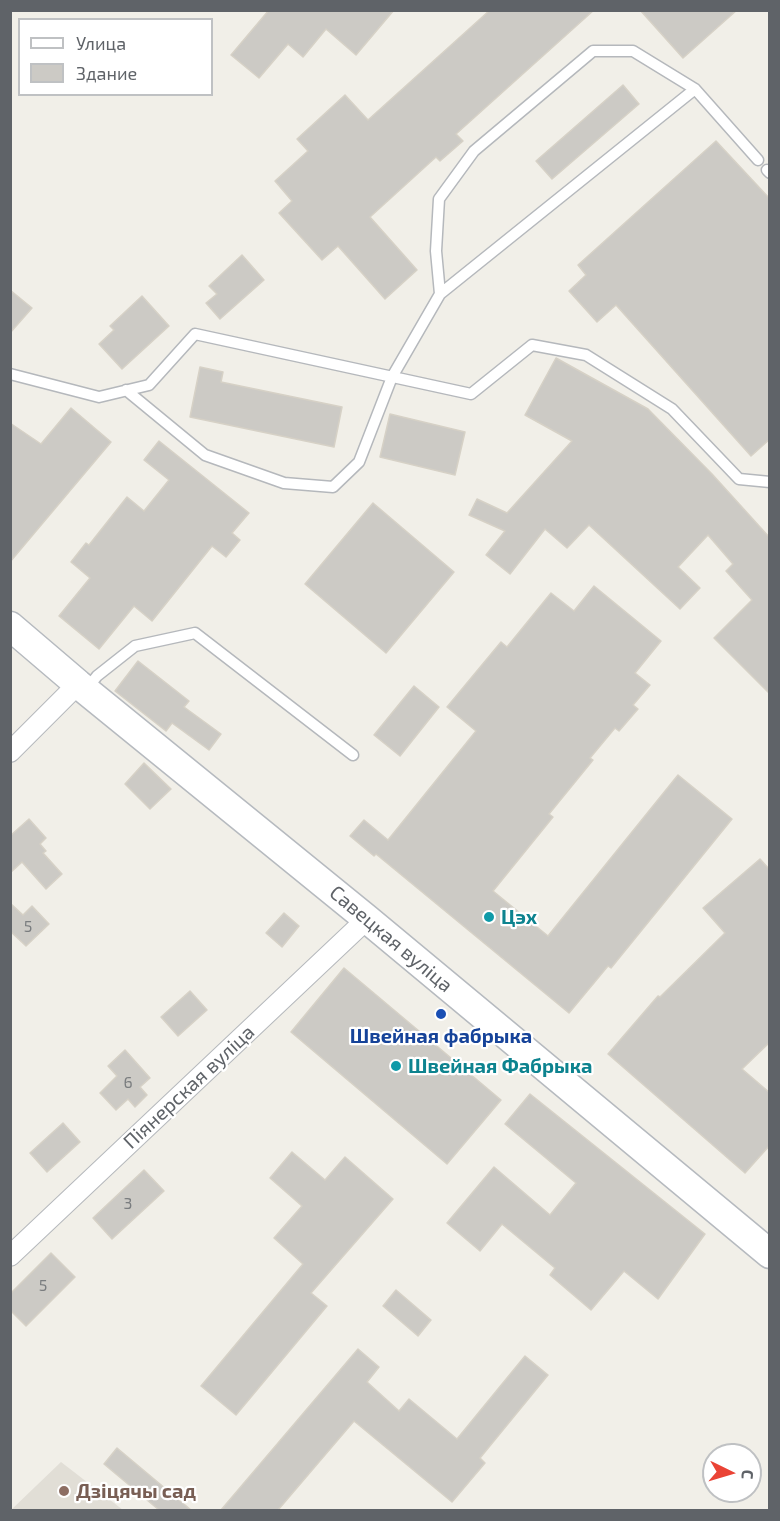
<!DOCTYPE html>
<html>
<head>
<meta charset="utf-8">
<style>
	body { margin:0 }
	#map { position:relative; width:780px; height:1521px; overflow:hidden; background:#f1efe8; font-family:"Exo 2",sans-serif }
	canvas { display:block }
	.frame { position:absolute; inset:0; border:12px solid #5f6368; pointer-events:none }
	.legend { position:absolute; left:18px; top:18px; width:195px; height:78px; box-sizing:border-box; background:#fff; border:2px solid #bfc1c3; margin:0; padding:8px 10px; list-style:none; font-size:18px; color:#5f6368 }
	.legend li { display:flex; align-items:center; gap:12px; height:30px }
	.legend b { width:30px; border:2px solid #bfc1c3 }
	.north { position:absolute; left:702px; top:1443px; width:60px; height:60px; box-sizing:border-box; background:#fff; border:2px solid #bfc1c3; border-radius:50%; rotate:95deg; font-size:16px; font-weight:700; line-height:24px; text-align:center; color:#5f6368 }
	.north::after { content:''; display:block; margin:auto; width:21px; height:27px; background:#ea4335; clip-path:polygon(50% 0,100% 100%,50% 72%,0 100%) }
</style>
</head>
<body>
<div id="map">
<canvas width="780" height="1521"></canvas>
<div class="frame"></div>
<ul class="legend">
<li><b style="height:8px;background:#fff"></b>Улица</li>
<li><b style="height:16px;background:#cccac5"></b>Здание</li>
</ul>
<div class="north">С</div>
</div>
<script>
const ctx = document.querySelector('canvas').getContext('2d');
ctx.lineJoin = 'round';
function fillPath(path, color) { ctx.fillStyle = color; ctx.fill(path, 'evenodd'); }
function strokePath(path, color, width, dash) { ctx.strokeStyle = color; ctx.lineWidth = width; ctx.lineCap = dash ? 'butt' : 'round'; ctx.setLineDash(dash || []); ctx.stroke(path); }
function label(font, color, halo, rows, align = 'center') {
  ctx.font = font + ' "Exo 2",sans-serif'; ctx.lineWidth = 4.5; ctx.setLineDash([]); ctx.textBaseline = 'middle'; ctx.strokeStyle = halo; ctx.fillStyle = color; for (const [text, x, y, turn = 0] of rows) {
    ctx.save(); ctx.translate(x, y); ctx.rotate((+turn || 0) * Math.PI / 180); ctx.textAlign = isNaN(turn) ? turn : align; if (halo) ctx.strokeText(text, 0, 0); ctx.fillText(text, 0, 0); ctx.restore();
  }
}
const education = new Path2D(`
	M61,1462L74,1472L123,1510H11Z`);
const building = new Path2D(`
	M269,10H394L356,55L326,29L303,57L288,44L259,78L231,55Z
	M490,10H594L456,134L463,141L440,161L436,157L370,217L417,270L385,299L338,246L322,260L279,213L292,201L275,181L308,151L297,139L345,95L368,120Z
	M640,10H737L683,58Z
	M623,85L639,104L552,179L536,161Z
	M716,141L770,199V439L751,456L616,305L597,322L569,291L586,275L578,265Z
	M242,255L264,280L220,319L206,303L217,294L209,286Z
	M10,290L32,308L10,333Z
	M142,296L169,326L122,369L99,344L114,330L110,326Z
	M556,358L648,409L712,474L770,538V694L714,638L752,600L726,571L733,564L708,535L678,567L700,588L680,609L589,525L567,548L545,529L510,574L486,555L505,531L469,515L477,499L507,513L572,441L525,415Z
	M200,367L223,372L221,382L342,407L334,447L190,417Z
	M71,408L111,442L10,562V423L41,444Z
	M390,414L465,432L455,475L380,457Z
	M159,441L249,513L232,533L240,540L226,557L212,546L152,621L134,606L99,649L59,616L90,578L71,562L86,543L89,545L127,497L144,511L169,480L144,460Z
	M373,503L454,572L386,653L305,584Z
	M594,586L661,641L635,673L650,685L633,705L638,709L619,731L615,728L590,758L593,760L549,814L553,817L493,891L548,936L678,775L732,819L611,968L608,966L569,1013L376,854L374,856L350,836L364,820L388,840L476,731L447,707L501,642L507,647L551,593L574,611Z
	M138,661L189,701L184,707L221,734L209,750L172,723L166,731L115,691Z
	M414,686L439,707L400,756L374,735Z
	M144,763L171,789L150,809L125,784Z
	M29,819L46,838L40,844L46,851L43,853L62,874L46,889L22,862L10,873V836Z
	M760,859L770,870V1042L742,1069L770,1093V1145L745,1173L608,1054L658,996L660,997L725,933L703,908Z
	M10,903L23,915L32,906L49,924L26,946L10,931Z
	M284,913L299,926L282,947L266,933Z
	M344,968L501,1100L447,1164L291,1032Z
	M190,991L207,1010L178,1036L161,1017Z
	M125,1050L150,1078L140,1087L147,1095L135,1107L128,1099L116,1110L100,1093L117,1076L108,1066Z
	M530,1094L705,1234L658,1299L624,1271L591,1310L550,1275L555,1268L502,1224L480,1251L447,1223L494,1167L550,1215L576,1183L505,1124Z
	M63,1123L80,1142L47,1172L30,1153Z
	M292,1152L325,1180L345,1157L393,1199L311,1293L327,1306L236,1415L201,1386L303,1264L274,1238L302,1206L270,1178Z
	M144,1170L164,1191L112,1239L93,1218Z
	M51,1253L75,1277L26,1326L10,1310V1294Z
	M396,1290L431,1320L418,1336L383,1306Z
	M358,1349L379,1367L367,1382L399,1411L409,1399L457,1439L525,1356L548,1375L480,1458L485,1463L452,1502L354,1421L278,1510H221Z
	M117,1448L191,1510H159L104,1464Z`);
const lane = new Path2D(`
	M767,170L770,173
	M440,294L695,89
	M10,374L99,397L149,385L195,334L471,394L532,345L586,355L672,409L739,479L770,482
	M126,390L205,455L284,483L333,487L359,462L392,377L440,294L436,251L439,199L474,151L593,51H633L695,89L758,160
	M86,690L97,676L135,646L195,633L353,755`);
const street = new Path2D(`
	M10,752L78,684
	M10,1256L367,919`);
const secondary = new Path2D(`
	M10,626L78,684L367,919L770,1254`);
const markers = [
	[489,917,6,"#0f9aa8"],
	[441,1014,6,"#1a4fb4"],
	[396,1066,6,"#0f9aa8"],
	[64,1491,6,"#8d6e63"]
];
const numberNames = [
	["5",28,927],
	["6",128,1083],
	["3",128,1204],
	["5",43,1286]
];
const cultureNames = [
	["Цэх",501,917],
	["Швейная Фабрыка",408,1066]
];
const streetNames = [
	["Савецкая вуліца",391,939,40],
	["Піянерская вуліца",189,1087,-43]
];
const transitNames = [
	["Швейная фабрыка",441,1036]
];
const educationNames = [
	["Дзіцячы сад",76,1491]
];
fillPath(education, '#e1ded6');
fillPath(building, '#cccac5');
strokePath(building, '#d6d1c6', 1.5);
strokePath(lane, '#b5b8bc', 13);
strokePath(street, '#b5b8bc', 22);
strokePath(secondary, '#b6babf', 31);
strokePath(lane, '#fff', 10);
strokePath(street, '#fff', 20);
strokePath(secondary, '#fff', 28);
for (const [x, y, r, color] of markers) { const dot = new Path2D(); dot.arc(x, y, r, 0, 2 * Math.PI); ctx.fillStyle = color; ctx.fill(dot); strokePath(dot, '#fff', 2); }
label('16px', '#7a7d7f', null, numberNames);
label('bold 20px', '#0d838f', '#fff', cultureNames, 'left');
label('20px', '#5f6368', '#fff', streetNames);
label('bold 20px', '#164399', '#fff', transitNames);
label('bold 20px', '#785e54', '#fff', educationNames, 'left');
</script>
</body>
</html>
